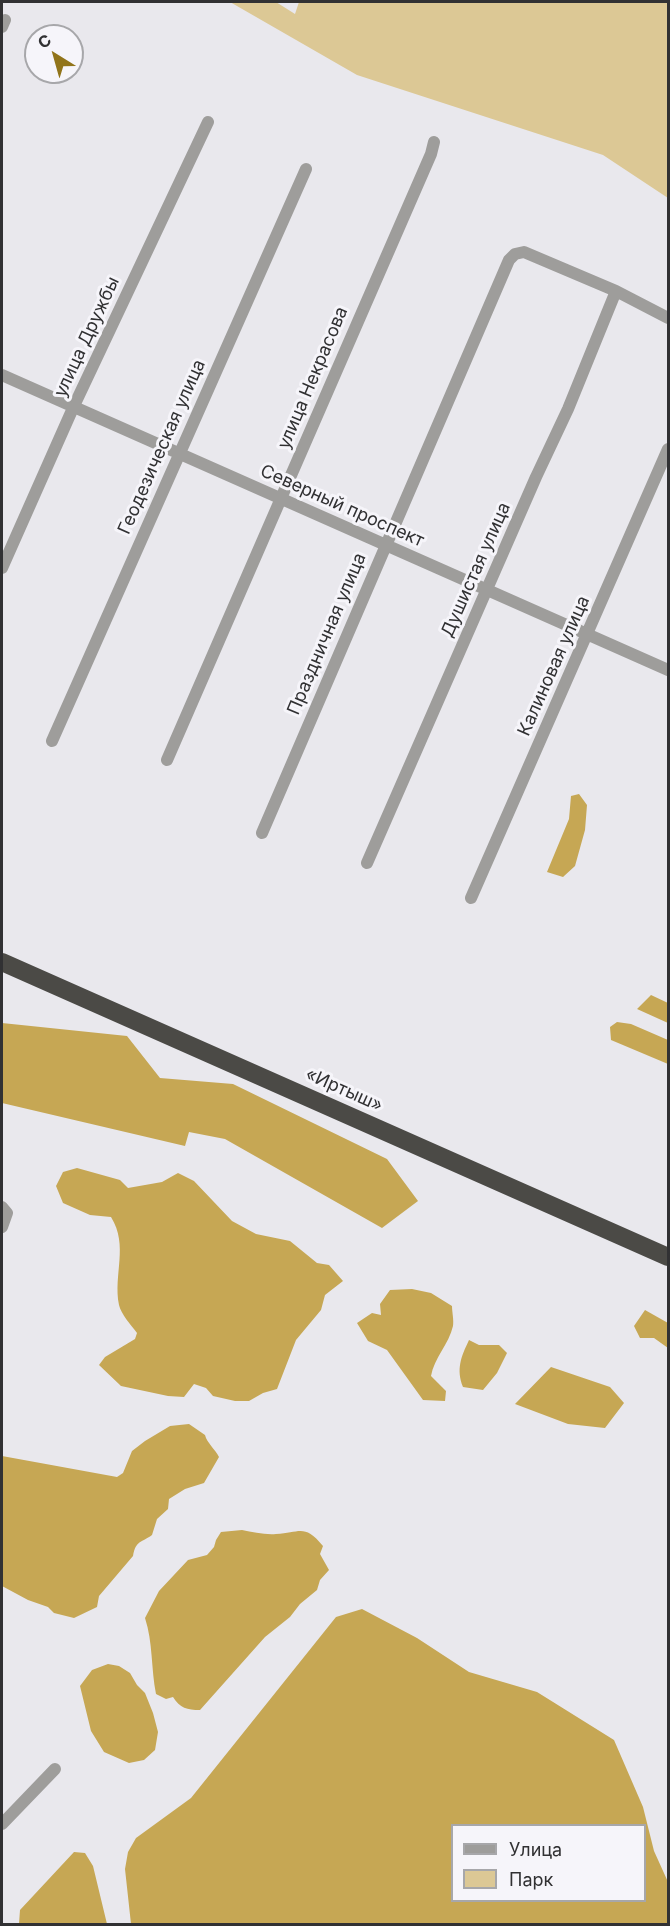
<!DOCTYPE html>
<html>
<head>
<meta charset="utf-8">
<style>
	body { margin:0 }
	#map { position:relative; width:670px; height:1926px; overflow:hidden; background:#e9e8ed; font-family:Inter,sans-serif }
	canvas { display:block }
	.frame { position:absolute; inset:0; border:3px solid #313133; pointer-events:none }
	.legend { position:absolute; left:451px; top:1824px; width:195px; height:78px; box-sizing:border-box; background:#f6f5fa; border:2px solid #a7a7aa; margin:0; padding:8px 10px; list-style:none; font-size:18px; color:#313133 }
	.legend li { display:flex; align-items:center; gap:12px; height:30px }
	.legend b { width:30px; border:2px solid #a7a7aa }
	.north { position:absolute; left:24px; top:24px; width:60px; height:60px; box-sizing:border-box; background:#f6f5fa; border:2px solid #a7a7aa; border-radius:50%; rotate:323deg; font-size:16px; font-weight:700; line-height:24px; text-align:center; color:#313133 }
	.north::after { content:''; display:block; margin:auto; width:21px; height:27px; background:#91741a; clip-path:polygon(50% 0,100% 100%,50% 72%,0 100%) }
</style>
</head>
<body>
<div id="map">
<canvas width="670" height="1926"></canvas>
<div class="frame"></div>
<ul class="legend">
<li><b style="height:8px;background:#9e9d9b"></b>Улица</li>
<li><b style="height:16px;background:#dcc895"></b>Парк</li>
</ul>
<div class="north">С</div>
</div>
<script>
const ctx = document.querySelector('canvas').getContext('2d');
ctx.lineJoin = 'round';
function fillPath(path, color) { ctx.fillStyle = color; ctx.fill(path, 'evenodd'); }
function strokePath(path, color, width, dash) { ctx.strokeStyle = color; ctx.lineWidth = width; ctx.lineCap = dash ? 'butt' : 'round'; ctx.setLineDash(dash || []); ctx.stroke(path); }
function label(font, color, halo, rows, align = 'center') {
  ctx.font = font + ' Inter,sans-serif'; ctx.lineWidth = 6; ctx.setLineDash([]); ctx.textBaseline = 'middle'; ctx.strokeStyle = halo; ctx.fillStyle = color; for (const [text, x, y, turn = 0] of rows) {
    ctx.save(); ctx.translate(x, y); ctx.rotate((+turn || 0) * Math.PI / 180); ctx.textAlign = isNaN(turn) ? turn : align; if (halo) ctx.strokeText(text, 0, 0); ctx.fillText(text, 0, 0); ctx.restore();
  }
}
const green = new Path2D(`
	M230,2H276L295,14L299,2H668V198L603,155L357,75Z`);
const forest = new Path2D(`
	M579,794L587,805L585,830L575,866L563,877L547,872L569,819L571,796Z
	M651,995L668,1003V1023L637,1009Z
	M617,1022L631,1024L668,1040V1064L611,1040L610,1027Z
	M2,1023L127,1036L160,1078L233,1084L387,1159L418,1201L382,1228L225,1139L189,1132L185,1146L2,1103Z
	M77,1168L120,1180L128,1188L162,1182L178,1173L194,1181L232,1221L256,1234L290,1241L317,1263L329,1265L343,1281L325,1295L321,1310L296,1340L277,1389L263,1393L249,1401H235L213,1396L206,1388L194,1384L184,1397L168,1396L121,1386L99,1365L105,1357L135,1339L137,1333C131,1325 121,1314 119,1305C113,1274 129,1246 111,1217L90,1215L63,1203L56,1186L63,1172Z
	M412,1289L431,1293L452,1306C452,1312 454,1320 453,1326C449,1344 434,1358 431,1376L446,1391L445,1401L423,1400L387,1350L368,1341L357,1323L372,1313L381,1315L380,1304L390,1290Z
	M645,1310L668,1323V1348L654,1338H640L634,1326Z
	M469,1340L479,1345H499L507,1353L497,1373L483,1390L463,1387C456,1369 461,1357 469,1340Z
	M551,1367L610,1387L624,1403L605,1428L568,1424L515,1404Z
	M189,1424L205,1435C207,1443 215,1449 219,1457L204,1483L185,1489L169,1499L168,1509L157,1519L152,1535C141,1543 136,1540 133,1556L99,1596L97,1607L74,1618L54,1613L48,1607L28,1600L2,1586V1456L117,1477L123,1473L132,1451L145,1441L170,1426Z
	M242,1530C253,1532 265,1535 276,1534C300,1533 304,1523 323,1546L320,1554L329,1570L320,1580L317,1590L300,1604L290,1617L265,1637L200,1710C187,1710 180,1708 173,1697L166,1699L156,1694C151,1669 153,1642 145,1618L159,1591L188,1560L207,1555L214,1547L216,1540L221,1532Z
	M362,1609L417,1638L469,1672L537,1692L614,1740L643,1807L654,1851L668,1882V1924H131L125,1869L128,1852L136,1838L191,1798L336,1617ZM452,1826H644V1900H452Z
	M108,1664L119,1666L130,1673L137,1685L145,1693L153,1713L158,1732L155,1750L144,1760L129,1763L104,1752L91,1731L80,1686L92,1670Z
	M74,1852L85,1853L93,1866L107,1924H19L20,1910Z`);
const minor = new Path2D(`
	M2,27L5,20
	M2,375L668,670
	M2,568L73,408L208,122
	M52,741L306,169
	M167,760L431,154L434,142
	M262,833L509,260L515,254L524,252L616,291L668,318
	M367,863L536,477L568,409L616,291
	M471,898L668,449
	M2,1207L7,1213L2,1227
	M2,1824L55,1769`);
const highway = new Path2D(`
	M2,962L668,1257`);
const streetNames = [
	["улица Дружбы",87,337,-65],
	["улица Некрасова",313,378,-67],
	["Геодезическая улица",162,447,-66],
	["Северный проспект",342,506,24],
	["Душистая улица",476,570,-66],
	["Праздничная улица",327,634,-67],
	["Калиновая улица",554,666,-66],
	["«Иртыш»",344,1090,24]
];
fillPath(green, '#dcc895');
fillPath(forest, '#c6a754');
strokePath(minor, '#9e9d9b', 12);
strokePath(highway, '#4b4a46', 18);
label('18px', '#313133', '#f6f5fa', streetNames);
</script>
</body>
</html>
